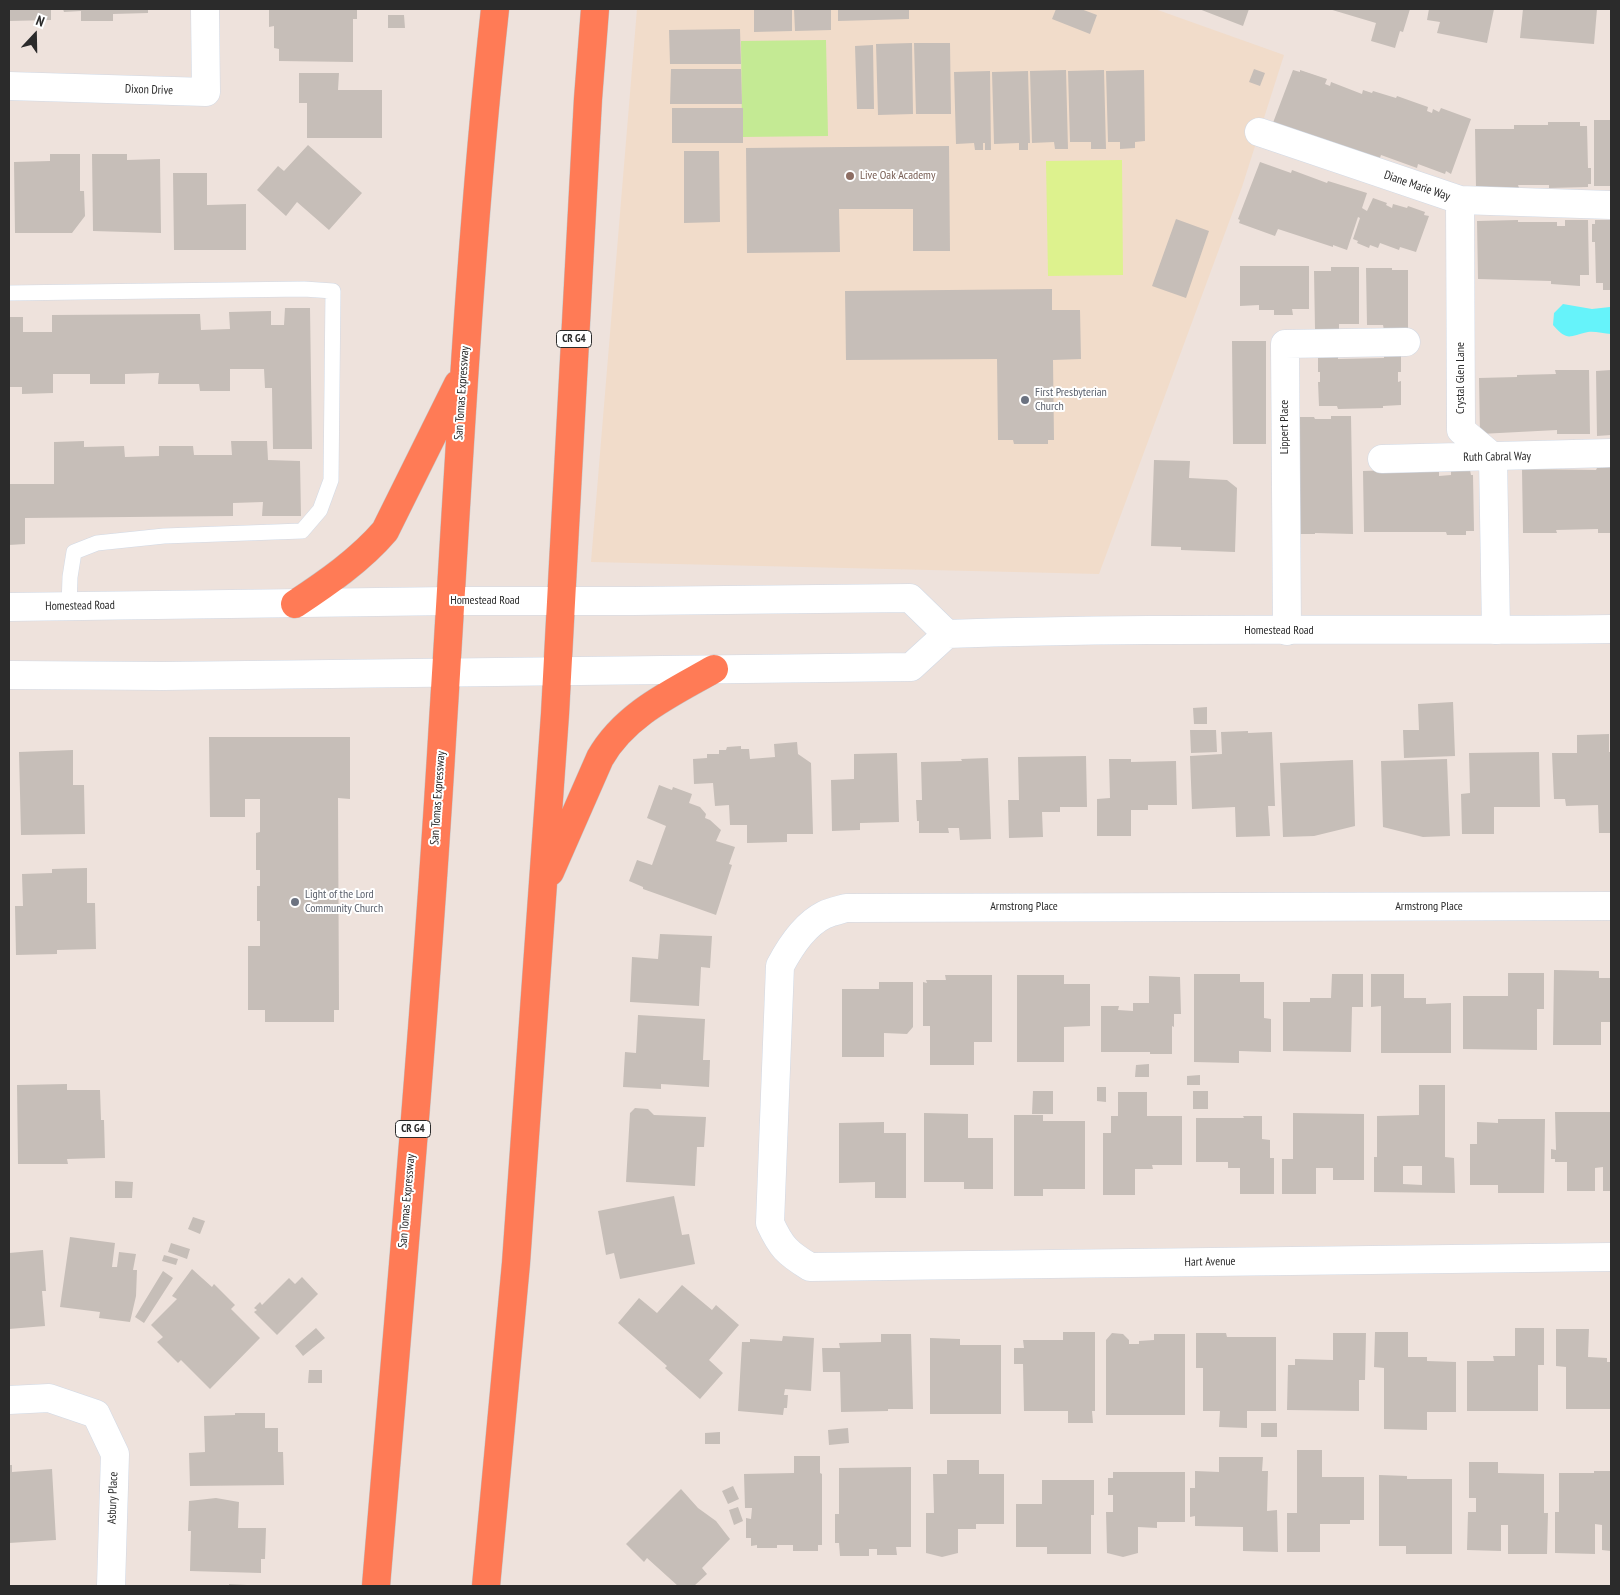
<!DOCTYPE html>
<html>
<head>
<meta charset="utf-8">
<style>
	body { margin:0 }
	#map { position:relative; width:1620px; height:1595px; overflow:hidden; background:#eee2dc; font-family:"PT Sans Narrow",sans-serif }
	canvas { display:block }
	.frame { position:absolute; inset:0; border:10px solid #2b2b2b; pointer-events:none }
	.north { position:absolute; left:10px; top:10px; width:50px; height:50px; -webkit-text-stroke:4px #fff; paint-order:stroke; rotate:21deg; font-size:14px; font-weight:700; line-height:20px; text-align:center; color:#2b2b2b }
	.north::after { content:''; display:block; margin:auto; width:18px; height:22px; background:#2b2b2b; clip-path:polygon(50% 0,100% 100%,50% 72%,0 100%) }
</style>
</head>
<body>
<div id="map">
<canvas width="1620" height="1595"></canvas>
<div class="frame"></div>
<div class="north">N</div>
</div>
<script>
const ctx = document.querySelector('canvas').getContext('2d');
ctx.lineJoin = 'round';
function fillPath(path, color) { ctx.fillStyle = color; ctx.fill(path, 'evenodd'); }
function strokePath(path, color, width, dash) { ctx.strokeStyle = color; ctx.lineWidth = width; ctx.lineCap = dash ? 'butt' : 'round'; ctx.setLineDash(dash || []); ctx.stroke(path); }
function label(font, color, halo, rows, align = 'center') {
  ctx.font = font + ' "PT Sans Narrow",sans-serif'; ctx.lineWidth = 4; ctx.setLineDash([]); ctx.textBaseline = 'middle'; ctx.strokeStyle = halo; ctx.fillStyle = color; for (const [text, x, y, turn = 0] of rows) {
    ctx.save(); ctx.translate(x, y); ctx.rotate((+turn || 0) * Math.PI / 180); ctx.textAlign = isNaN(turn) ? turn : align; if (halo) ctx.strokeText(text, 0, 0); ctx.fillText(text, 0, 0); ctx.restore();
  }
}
const education = new Path2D(`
	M637,9H1155L1284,55L1242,187L1099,574L591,562Z`);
const green = new Path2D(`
	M826,40L828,136L742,137L741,41Z`);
const pitch = new Path2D(`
	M1122,160L1123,275L1048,276L1046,161Z`);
const water = new Path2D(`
	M1563,304L1592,309L1610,307L1611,334C1604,334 1595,331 1588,332C1569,336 1568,342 1553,325L1554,313Z`);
const building = new Path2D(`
	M9,9H51V20L9,21Z
	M63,9H148V13L113,14V21H81V11L64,12Z
	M269,9H357V19H353V62L279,61V49L274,48V26L269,27Z
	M754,9H792V31L754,32Z
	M794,9H831V30L795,31Z
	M838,9H909V19L838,21Z
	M1056,9H1081L1097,15L1090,34L1052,19Z
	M1199,9H1249L1243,26Z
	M1329,9H1410L1403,32L1400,31L1395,48L1371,41L1376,23Z
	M1429,9H1494L1487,43L1437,33L1440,22L1427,20Z
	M1523,9H1597L1594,44L1520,38Z
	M388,15H404L405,28H388Z
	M740,29L741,64H670L669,30Z
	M912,43L913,114L878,115L876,44Z
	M914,43H950L951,114H916Z
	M873,45L874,109H857L855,46Z
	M671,69H741L742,104H670Z
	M1254,69L1265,73L1260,86L1249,82Z
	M1066,70L1068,149H1055L1054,142L1032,143L1030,71Z
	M1104,70L1106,149H1091V142H1070L1068,71Z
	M1144,70L1145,141L1135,142V148L1120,149V142H1108L1106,71Z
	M1293,70L1300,72V70L1327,79L1325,84L1330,86L1331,82L1362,94L1363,90L1372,93L1373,91L1396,98L1397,96L1428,107L1427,111L1432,113L1433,109L1439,112L1441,108L1471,119L1451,174L1446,171L1445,174L1418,164L1417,168L1381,155L1379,161L1271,128Z
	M990,71L991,150H985V143H983V150H975L974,143L956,144L954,72Z
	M1028,71L1030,143H1028V150H1019V143L994,144L992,72Z
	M299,73H339L338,90H382V138H307V103H299Z
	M672,108H743V143H672Z
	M1594,120H1611V186H1594Z
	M1548,122H1580V126H1587L1588,168H1591V184H1588V187L1549,188V185H1518L1519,188H1476L1475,129H1514V125H1548Z
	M308,145L362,193L329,230L297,202L286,216L257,190L278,166L284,171Z
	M949,146L950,251H913V209H839L840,252L747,253L746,148Z
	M684,151H719L720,222L684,223Z
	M50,154H80V191H84L85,216L72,233H15L14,162L50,161Z
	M92,154H127V160L160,159L161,233L93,231Z
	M1260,162L1291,173L1292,170L1327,183L1328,181L1367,193L1362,208L1367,211L1373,198L1387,203L1386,205L1392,208L1393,204L1407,208L1408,206L1425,212L1424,215L1429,216L1416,252L1400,247L1399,250L1380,243L1378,248L1370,245L1369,248L1357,243L1358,241L1353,239L1360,218L1358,217L1347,250L1333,245V247L1278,229L1275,236L1239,223L1240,220L1238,219Z
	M173,173H207V205L246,204V250H174Z
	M1176,219L1209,231L1186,298L1152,286Z
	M1518,220V222H1557V226H1565V220H1588L1589,275H1580V286L1551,284V281L1478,279L1477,221Z
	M1595,220H1611V290H1603V283H1596L1595,242H1592V224H1595Z
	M1240,266H1309V309H1292L1293,315H1274V310H1259V305L1240,306Z
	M1331,267H1359V324H1339V329H1315L1314,271H1331Z
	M1366,268H1392V270H1408V329L1384,330L1383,325H1367Z
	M1052,289V310H1080L1081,359L1053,360L1054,440H1048V444H1014L1013,440H998L997,359L846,360L845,291Z
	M285,308H310L312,449H273L272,388H265L264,369H230V391H200L199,384H158L159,373L125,374V384H90V374H53V393L22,394V387H9V317H23V332H52V315L200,314L201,330L230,329L229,312L271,311V325H284Z
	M1232,341H1266V444H1233Z
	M1384,353H1401V372H1398V382L1401,381V405L1383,406V408L1338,409L1337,406H1319L1318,382H1320V372H1318V355H1338V359L1384,358Z
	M1555,370H1589L1590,434H1557V430L1480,434L1479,378L1517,377V375L1556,374Z
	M1611,370V435L1597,436L1596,371Z
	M1331,416H1351L1353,534L1315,533V534H1298L1296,417H1314L1315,419H1331Z
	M84,441V447L124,446L125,457L159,456V446H193L194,455H232L231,441H267L268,460L300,461L301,516H262L263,502L233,503V516L25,518V544L9,545V484H54V442Z
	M1154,460L1190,461L1189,478L1227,480L1237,488L1235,552L1181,550V547L1151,546Z
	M1611,467V533H1598V529L1556,530L1557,533H1523L1522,469L1596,470L1597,468Z
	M1398,470V472H1439V476L1451,475V471L1470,470L1471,475H1473L1474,531H1466V535H1447L1446,532H1364L1363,471Z
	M1453,702L1455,756L1404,758L1403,730H1419L1418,704Z
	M1207,707V724H1194L1193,708Z
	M1190,730H1216L1217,752L1191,753Z
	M1248,731V733L1272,732L1275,806H1268L1270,836L1236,837L1235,807L1192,809L1190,756L1222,754L1221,732Z
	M1609,734V752H1611V833H1599L1598,805L1566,806L1565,799H1554L1552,753H1577V735Z
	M209,737H350V799L338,798L339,1010H334V1022H265V1010H248V946H260V921H257V886H260V870H256V833L260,832V799H245V817H210Z
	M797,742L798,754L811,763L813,834H787V842L747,843V825H730L729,805L715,806L713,783L694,784L693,759L707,758V754H719V750H726L727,747L741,746V749H749L750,759L775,757L774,744Z
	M73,750V785H84L85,834L21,835L19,752Z
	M1539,752L1540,807H1494V834H1462L1461,794L1470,793L1469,753Z
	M897,753L899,822L860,823V830L832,831L831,780L854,779V754Z
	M1086,756L1087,807H1060V812H1042L1043,837L1009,838L1008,800H1019L1018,757Z
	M988,758L991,839L960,840L959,828H948L949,833H919V821H917L916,800H922L921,762L962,761L961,759Z
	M1109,759H1131V762L1176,761L1177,805H1148V810H1131V836H1097V799L1110,798Z
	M1447,759L1450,836L1423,837L1383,827L1381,761Z
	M1353,760L1355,826L1314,836L1283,837L1280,763Z
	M659,785L672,790L673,787L692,794L689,803L700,807L706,814L705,818L710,820L721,830L716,841L735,847L729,864L732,865L716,915L643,889V887L629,881L637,860L652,865L666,826L647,818Z
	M87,868V903H95L96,949L57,950V954L16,955L15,906H23L22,874L52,873V869Z
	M660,934L712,936L710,968L701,967L699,1006L630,1002L632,957L658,959Z
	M1554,970L1599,971V978H1611V1022H1601V1045H1553Z
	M1508,973H1544V1009H1537V1050L1463,1049V996H1508Z
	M1194,974H1240V982H1264V1018L1271,1019V1052L1239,1051V1063L1194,1062Z
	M1332,974H1363V1007H1352L1351,1052L1283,1051V1002H1310V998H1331Z
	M1371,974H1404V998H1426V1004L1451,1003V1053H1381V1006L1371,1007Z
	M945,975H992V1042H974V1065H930V1026H923V982L927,983L926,980H946Z
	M1017,975H1064V984H1090V1026L1064,1027V1062H1017Z
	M1149,976L1180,977L1181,1014H1174V1027L1172,1026V1054H1150V1052H1101V1006H1119L1118,1010L1133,1011V1003H1149Z
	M879,982H913V1027L907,1034L884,1033V1057H842V989H879Z
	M638,1015L705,1019L703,1060H710L709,1087L661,1084V1089L623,1087L625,1052L636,1053Z
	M1149,1064V1077H1135L1136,1065Z
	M1200,1075V1085H1187V1076Z
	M67,1084V1090H100L101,1120H104L105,1158L67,1159L68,1164H18L17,1085Z
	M1419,1085H1445V1157L1454,1158L1455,1193L1374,1192V1157H1377V1116L1419,1115ZM1403,1166H1422V1185L1403,1184Z
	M1097,1087H1106V1102L1097,1101Z
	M1033,1091H1053V1114H1032Z
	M1193,1091H1208V1109H1193Z
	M1118,1092H1147V1116H1182V1165H1152L1153,1169H1135V1195H1103V1133H1111V1116H1118Z
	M635,1108L648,1109L654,1115L706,1117L704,1147H697L695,1186L626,1182L630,1113Z
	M1555,1112H1611V1191H1603V1167L1595,1168V1191H1567V1162H1555V1159H1551V1149L1556,1150Z
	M924,1113L968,1114V1138H993V1189H964V1182H924Z
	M1293,1113L1364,1114V1180H1333V1168H1316V1194H1282V1159H1293Z
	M1014,1115H1043V1121H1085V1189H1043V1196H1014Z
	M1243,1116H1262V1139L1270,1140V1158H1274V1194H1240V1168H1228V1162H1196V1118H1244Z
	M1498,1119H1545L1544,1193H1498V1185H1470V1144H1477V1122L1498,1123Z
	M884,1122V1133H906V1198H875V1182L839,1183V1123Z
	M115,1181L133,1182L132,1198H115Z
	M674,1196L682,1235L689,1234L695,1264L620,1279L614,1253L606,1255L598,1211Z
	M193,1217L205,1221L200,1234L188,1229Z
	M70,1237L115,1243L112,1267H117L119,1252L136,1254L133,1270H137L136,1296L130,1322L99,1318L100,1312L60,1307Z
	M171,1243L190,1249L187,1259L168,1252Z
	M43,1250L46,1291H42L45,1326L9,1329V1253Z
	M164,1255L178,1259L176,1265L162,1261Z
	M192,1269L212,1287L214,1284L235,1305L231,1309L260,1338L210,1389L181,1360L178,1363L157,1342L163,1337L151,1325L177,1299L172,1296Z
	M163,1271L173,1278L144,1323L135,1317Z
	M302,1277L318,1294L277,1335L254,1312L257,1310L254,1308L260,1302L262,1305L289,1278L295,1284Z
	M682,1285L712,1310L716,1305L739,1325L709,1360L723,1373L700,1399L665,1368L667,1366L618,1323L639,1298L657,1313Z
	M316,1328L325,1338L303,1356L295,1346Z
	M1515,1328H1544V1365H1538V1411H1467V1361H1494L1493,1356H1515Z
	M1556,1329H1589L1588,1357L1607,1358V1362H1611V1409H1566V1367L1556,1366Z
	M1063,1332H1095V1411H1092L1093,1423H1068V1411H1024L1023,1364H1014V1348H1024L1023,1340H1063Z
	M1375,1332H1408V1357H1427V1361L1456,1362V1412H1427V1430L1384,1429V1368L1374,1367Z
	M1112,1333L1123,1334L1129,1340V1344H1139V1341L1154,1340V1334H1185V1415H1106V1340Z
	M1196,1333H1226L1227,1337H1276V1411H1247V1428L1219,1427L1220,1411H1203V1368H1196Z
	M1333,1333H1366L1365,1380H1359V1411L1287,1410L1288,1365H1295V1359L1333,1360Z
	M881,1334H911L913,1409H888V1411L841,1412L840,1372H823L822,1348H840L839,1343L881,1342Z
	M783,1336L814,1338L811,1391L785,1389L784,1395H788L787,1408H784L783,1415L738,1411L742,1342H750V1339L782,1341Z
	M930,1338L960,1339V1345H1001V1414H930Z
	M309,1370H322V1383H308Z
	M235,1413H265V1428H278V1452H283L284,1485L190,1486L189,1453L205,1452L204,1416L235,1415Z
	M1261,1423H1277V1437H1261Z
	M848,1428L849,1443L829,1445L828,1430Z
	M720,1432V1444H705V1433Z
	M1297,1450H1322V1477H1364V1520H1350V1524H1320V1552H1287V1513H1297Z
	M794,1456H820V1473L822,1474V1545H818V1551H793V1545H777V1548H757V1545L751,1546V1538H746V1518L751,1519L752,1508H745L744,1474L794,1473Z
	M1219,1457H1263L1262,1471H1268L1267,1511L1277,1510L1278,1552L1243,1551V1527L1195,1526V1516L1190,1517V1488H1195V1471L1219,1472Z
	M947,1460H979V1474H1004V1524H976V1529H958V1553L942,1557L926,1553V1513H934L933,1474H947Z
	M1469,1462H1498V1473L1544,1474V1513H1548L1547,1554H1508V1525H1501V1551L1467,1550L1468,1512H1476V1498H1469Z
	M9,1465H12V1472L52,1469L56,1540L9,1543Z
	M911,1467V1547H896L897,1555H877V1549H869V1556H840L839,1543H835V1514H839V1468Z
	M1594,1471H1611V1551L1602,1550V1525L1595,1524V1554L1555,1553V1512H1559V1473H1594Z
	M1113,1472H1185V1522H1157V1528L1138,1527V1553L1123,1557L1107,1553L1106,1512H1113V1495H1108V1478H1113Z
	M1379,1475L1407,1476V1479H1452V1554H1406V1546H1379Z
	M1042,1480H1094V1515H1091V1554H1047V1547H1016V1504H1042Z
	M733,1486L739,1499L728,1504L722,1491Z
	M681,1489L698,1508L716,1521L730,1539L702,1568L707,1574L694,1586H678L647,1558L644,1562L626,1544Z
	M216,1498L239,1502L238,1528H266L265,1559H261V1573L190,1571L191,1531H188L189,1501Z
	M738,1507L743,1521L734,1525L729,1510Z
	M229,1584L247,1585V1586H229Z`);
const lane = new Path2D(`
	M9,293L304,289L333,291L331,480L320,510L302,531L164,536L97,543L74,552L70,577L69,607`);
const street = new Path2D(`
	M9,86L206,92L205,9
	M1259,132L1460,200L1611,205
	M1460,200L1461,430L1493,457L1496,630
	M1382,459L1611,453
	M1287,631L1285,344L1406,342
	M1611,906L846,908C839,910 830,912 824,915C804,925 790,947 780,966L770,1223C781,1247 787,1253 810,1267L1611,1257
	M9,1400L49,1398L96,1414L115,1454L111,1586`);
const secondary = new Path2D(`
	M9,607L450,601H634L910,598L947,634
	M9,675L164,676L911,667L947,634C1168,626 1390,632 1611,629`);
const highway = new Path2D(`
	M295,604C327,583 360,560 385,531L458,384
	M550,872L600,758C625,714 672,693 714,669
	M376,1586C400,1298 426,1011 443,722C458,484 469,246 495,9
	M486,1586L516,1263L555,714L588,99L595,9`);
const markers = [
	[850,176,5,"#8d6e63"],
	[1025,400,5,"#6b7280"],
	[295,902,5,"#6b7280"]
];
const shields = [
	[574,339,35],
	[413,1129,35]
];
const shieldNames = [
	["CR G4",574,339],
	["CR G4",413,1129]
];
const streetNames = [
	["Dixon Drive",149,90,2],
	["Diane Marie Way",1417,186,19],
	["Crystal Glen Lane",1461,378,-90],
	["San Tomas Expressway",462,393,-86],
	["Lippert Place",1285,427,-90],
	["Ruth Cabral Way",1497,457,-1],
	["Homestead Road",485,601],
	["Homestead Road",80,606,-1],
	["Homestead Road",1279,631],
	["San Tomas Expressway",438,798,-86],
	["Armstrong Place",1024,907],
	["Armstrong Place",1429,907],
	["San Tomas Expressway",407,1201,-85],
	["Hart Avenue",1210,1262,-1],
	["Asbury Place",113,1498,-88]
];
const educationNames = [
	["Live Oak Academy",860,176]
];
const worshipNames = [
	["First Presbyterian",1035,393],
	["Church",1035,407],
	["Light of the Lord",305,895],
	["Community Church",305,909]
];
fillPath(education, '#f1dcca');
fillPath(green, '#c4ea94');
fillPath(pitch, '#ddf28e');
fillPath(water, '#66f3fa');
fillPath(building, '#c6beb8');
strokePath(lane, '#d1d9e5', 16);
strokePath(street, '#d1d9e5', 29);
strokePath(secondary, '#d1d9e5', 29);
strokePath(highway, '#c4c4c4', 29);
strokePath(lane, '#fff', 15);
strokePath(street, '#fff', 28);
strokePath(secondary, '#fff', 28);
strokePath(highway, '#ff7b56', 28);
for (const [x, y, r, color] of markers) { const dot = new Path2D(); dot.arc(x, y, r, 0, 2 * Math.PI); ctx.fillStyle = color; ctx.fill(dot); strokePath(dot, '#fff', 2); }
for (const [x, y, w] of shields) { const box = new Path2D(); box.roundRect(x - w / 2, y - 8.5, w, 17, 4); ctx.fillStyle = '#fff'; ctx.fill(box); strokePath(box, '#2b2b2b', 1); }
label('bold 11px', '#2b2b2b', null, shieldNames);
label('12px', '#2b2b2b', '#fff', streetNames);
label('12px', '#785e54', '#fff', educationNames, 'left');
label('12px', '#5b616d', '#fff', worshipNames, 'left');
</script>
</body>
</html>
